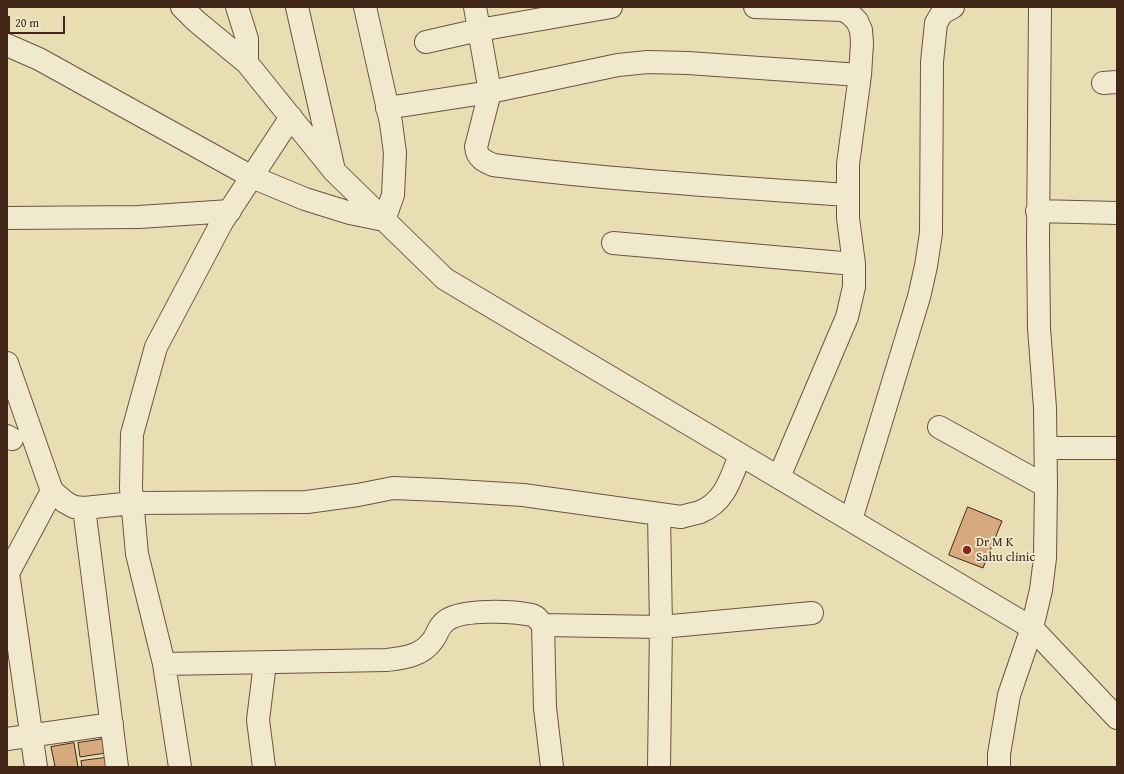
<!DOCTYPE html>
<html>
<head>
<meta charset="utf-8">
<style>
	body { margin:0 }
	#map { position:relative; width:1124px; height:774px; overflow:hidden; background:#e8ddb3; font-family:"Gentium Book Plus",serif }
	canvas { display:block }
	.frame { position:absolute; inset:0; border:8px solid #422719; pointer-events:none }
	.scale { position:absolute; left:8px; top:16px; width:57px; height:18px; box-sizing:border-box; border:2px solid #422719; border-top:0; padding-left:5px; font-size:12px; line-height:14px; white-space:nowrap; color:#422719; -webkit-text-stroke:3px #f0e9ce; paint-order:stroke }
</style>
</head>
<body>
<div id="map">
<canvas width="1124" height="774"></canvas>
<div class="frame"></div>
<div class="scale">20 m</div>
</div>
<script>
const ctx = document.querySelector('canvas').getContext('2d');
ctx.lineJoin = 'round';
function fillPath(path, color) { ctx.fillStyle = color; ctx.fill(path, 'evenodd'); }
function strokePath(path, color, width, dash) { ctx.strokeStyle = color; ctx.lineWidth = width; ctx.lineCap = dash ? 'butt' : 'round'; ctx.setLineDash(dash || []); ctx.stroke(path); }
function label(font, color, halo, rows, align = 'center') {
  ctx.font = font + ' "Gentium Book Plus",serif'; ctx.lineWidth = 3.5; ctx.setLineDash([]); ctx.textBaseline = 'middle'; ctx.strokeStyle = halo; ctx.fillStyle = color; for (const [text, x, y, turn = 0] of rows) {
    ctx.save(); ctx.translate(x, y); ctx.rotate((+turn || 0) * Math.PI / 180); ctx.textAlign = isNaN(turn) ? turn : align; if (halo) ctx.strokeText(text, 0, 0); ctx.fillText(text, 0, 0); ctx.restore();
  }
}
const building = new Path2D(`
	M968,507L1002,521L983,568L949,555Z
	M110,738L112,752L80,757L78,743Z
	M74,743L78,767H51L55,766L51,747Z
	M112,757L113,767H82L81,761Z`);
const minor = new Path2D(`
	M182,7L196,21L247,63L334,171L445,279L1032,628L1117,718
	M237,7L247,39V63
	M297,7L333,166
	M475,7L490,92L476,147C477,158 484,161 493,165C611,180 729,187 848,195
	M755,7L843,10L850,14L857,21L861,30L862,43L860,75L848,164V218L854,264V287L847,317L779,477
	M426,42L479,30L611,7
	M7,45L39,59L252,177L305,199L350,213L384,220L393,195L395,153L391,123L365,7
	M1103,83L1117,82
	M387,108L490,92L618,65L648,62L688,63L860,75
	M1037,211L1117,213
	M7,218L139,217L230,211
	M613,243L854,264
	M7,363L52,491L7,575
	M939,427L1046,486
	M7,436L12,439
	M1046,448H1117
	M52,491L65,502L74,507L84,508L133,503L307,502L358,495L393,488L441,490L523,495L681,517C687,515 694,514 700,512C725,502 731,478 740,455
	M84,508L117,767
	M851,520L919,297L926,266L931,233L932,62L936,23L942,13L953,7
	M7,572L8,573L36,767
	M543,625L661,627L812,613
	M164,664L387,660C404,658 422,656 433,640C439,632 437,627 447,620C463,609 512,611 532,615L536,617L543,625L545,708L552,767
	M7,739L112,724
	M659,765L661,627L659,514
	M180,767L164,664L137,554L131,488L132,434L156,347L222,222L291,117
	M264,767L258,720L265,663
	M999,767V754L1009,695L1032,628L1041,590L1045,558L1046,486L1045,408L1039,328L1038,240L1040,7`);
const markers = [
	[967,550,5,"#8f2418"]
];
const poiNames = [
	["Dr M K",976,543],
	["Sahu clinic",976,558]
];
fillPath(building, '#d7a97f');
strokePath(building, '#422719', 1);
strokePath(minor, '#6c5440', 24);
strokePath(minor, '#f0e9ce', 22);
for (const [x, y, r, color] of markers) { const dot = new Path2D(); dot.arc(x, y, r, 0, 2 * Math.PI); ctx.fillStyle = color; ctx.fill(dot); strokePath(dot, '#f0e9ce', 1.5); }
label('13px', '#422719', '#f0e9ce', poiNames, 'left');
</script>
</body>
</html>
